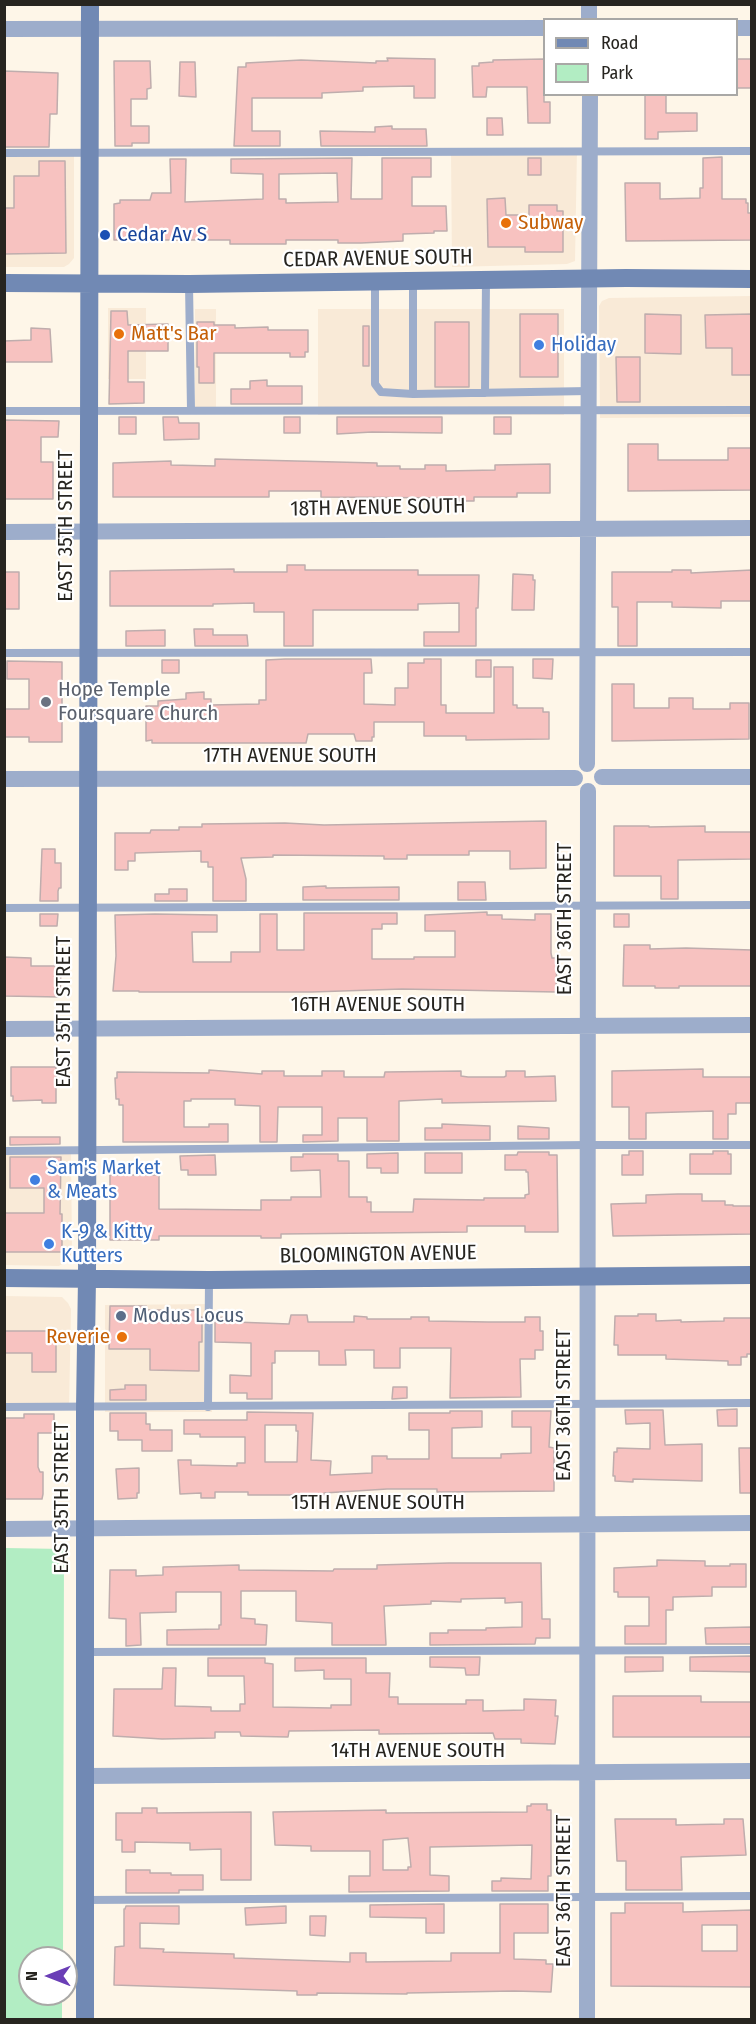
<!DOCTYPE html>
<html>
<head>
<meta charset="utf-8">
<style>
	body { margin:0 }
	#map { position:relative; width:756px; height:2024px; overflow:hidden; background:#fef6e8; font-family:"Fira Sans Condensed",sans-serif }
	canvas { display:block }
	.frame { position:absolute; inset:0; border:6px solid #272520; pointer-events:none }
	.legend { position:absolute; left:543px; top:18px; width:195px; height:78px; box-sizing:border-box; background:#fff; border:2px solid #a9a8a6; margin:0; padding:8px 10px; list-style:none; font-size:18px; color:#272520 }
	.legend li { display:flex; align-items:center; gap:12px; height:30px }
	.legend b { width:30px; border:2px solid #a9a8a6 }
	.north { position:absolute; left:18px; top:1946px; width:60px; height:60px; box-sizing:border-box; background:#fff; border:2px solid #a9a8a6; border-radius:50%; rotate:270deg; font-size:16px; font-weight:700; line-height:24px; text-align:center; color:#272520 }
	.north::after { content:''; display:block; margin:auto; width:21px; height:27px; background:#6a3eb6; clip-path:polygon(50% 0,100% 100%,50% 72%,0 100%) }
</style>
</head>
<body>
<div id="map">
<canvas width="756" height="2024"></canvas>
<div class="frame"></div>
<ul class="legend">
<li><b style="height:8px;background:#7189b4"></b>Road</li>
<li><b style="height:16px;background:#b2edc3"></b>Park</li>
</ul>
<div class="north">N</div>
</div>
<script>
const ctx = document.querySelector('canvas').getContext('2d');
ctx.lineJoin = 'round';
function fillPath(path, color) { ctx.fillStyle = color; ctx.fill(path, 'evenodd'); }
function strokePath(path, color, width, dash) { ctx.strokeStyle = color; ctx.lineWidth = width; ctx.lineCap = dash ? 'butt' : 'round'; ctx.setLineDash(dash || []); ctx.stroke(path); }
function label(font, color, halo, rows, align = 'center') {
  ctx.font = font + ' "Fira Sans Condensed",sans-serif'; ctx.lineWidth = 4.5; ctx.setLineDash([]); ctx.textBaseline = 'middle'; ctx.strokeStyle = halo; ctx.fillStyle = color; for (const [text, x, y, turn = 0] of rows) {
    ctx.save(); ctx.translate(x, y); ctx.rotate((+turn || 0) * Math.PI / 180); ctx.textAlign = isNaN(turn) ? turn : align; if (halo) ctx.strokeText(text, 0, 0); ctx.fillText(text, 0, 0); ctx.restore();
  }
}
const commercial = new Path2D(`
	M577,149L575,261L567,264L452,267L451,151Z
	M4,153H74V258L69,264L64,267H5Z
	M751,296V417L600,418L599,306L602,301L609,298Z
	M108,308H146V379H108Z
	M195,309H216V408H195Z
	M318,309H564V415H318Z
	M5,1150H71L72,1252L70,1259L59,1266L5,1265Z
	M5,1296L62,1297L68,1303L71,1309L69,1408L5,1406Z
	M212,1304V1412H105V1305Z`);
const green = new Path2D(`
	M5,1548L64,1549L63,1958H30V1994H62V2019H5Z`);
const building = new Path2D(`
	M387,58L435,59V98H414V86L363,87V91L322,93V98H252V131H280V146H234L238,67H246V63L301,60L376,63V61H388Z
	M544,59V102H550V123H528L527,87H487L486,97H473L472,66H479V63L493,62V60Z
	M737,59H752V88H737Z
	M114,61H150L151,88L147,89V99H131V126H149V143H132V146H115Z
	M180,62H195L196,97L179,96Z
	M4,71L58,73L57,114H50L49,147H4Z
	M645,94H666V113H697V131L658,132V139H645Z
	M487,118H502L503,135H487Z
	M392,126V129H426L427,146H321L320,131L375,132V127Z
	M722,157V199H746V203H748V213H752V240L626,241L625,183H660V199L700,198V188H703V158Z
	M352,158L351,199H382V158H431V177H412V206H446L447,231H434V233L403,234V241L361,243H338V240H286V244H230V240H114V204L120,203V200H150L152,193H171L170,159H186L185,202L263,199V174L231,173V159ZM337,173L338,202L286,203V199H279V174Z
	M528,158H541V175H528Z
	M39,161H65L66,253L4,254V208H14V176H39Z
	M505,198L506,215H529V205H557V211H563V252H525V247H488L487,199Z
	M111,311H127L128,325L168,324V351H128V382H144V403L109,404Z
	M520,314H558V377H520Z
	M645,314L681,315V354L645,353Z
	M752,314V375H732V348H706L705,315Z
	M197,322H214V325H235V328L268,327V330H308V352H305V357H290V353H214V383H199V367H197Z
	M435,322H469V387H435Z
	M363,326H369V366H363Z
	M31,328L50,329L52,362H4V341L31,340Z
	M616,357H640V402H617Z
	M267,380V386H302V404H231V389H250V381Z
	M119,417H136V434H119Z
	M163,417H178L179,423H199V439L164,440Z
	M284,417H300V433H284Z
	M337,417H442V433L372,432L337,434Z
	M494,417H511V434H494Z
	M4,420L59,421L58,437H41V462H53V499H4Z
	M628,444H658V460H728V448H752V490L628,491Z
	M215,459L377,463V466H400V469H425V465H446V471L495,470V465L550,464V493H517V497H474V501H459V498L321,497V491H269V497H113V463L171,461V465L215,466Z
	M287,565H305V570H418V575H479L478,608H476V646H424V632H459V603L418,604V610H313V646H284V612H254V603L213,604V606H110V571L234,569V572H287Z
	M672,570H691V573L752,570V601H721V608L672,607V602H637V646H618V607H612V572H672Z
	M6,572H19V609H4V574Z
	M513,574L533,575V580H535L534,610H512Z
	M194,629H213V635H247L248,646H195Z
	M165,630V646H126V631Z
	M285,659H371L372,673H364V704L395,705V688H408V663H424V659H441V705H446V713H494V667H513V705H517V708H543V712H549V739L466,740V736H424V722H374V737H372V741H356L354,734H308L306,743H152V740L146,741V706H158V701L186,699V693L204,692V699H211V705L259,704V700H266V660Z
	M533,659H553L552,679L533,678Z
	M162,660H179V673H162Z
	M476,660H491V677H476Z
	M7,661L62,662V742H29V737H4V709H29V679H7Z
	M612,684H634V708H669V698H693V709H730V703H749V739L612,741Z
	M546,821V868L510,869V851H469V855H407V859H384V856L273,855V857L241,858L246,879V901H213V867H208V862H201V851L135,853V861H128V870H115V833H150L151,830H179V827H202V824L285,823L324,825Z
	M614,826H649V827L705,826V832H752V859L678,860V899H661V876H614Z
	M42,849H55V863H61V888H59L58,891V901H40Z
	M458,882H485L486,900H458Z
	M326,886V888L399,887V900H303V887Z
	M169,889H187V901H155V894H169Z
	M487,912V915H502V919L535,920V914H551V953L552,958H557L556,992L402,989L312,992H139V991H113L116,956L115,915L155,914L217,915V932H192L193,962H231V952H260V914H277V950H304V913H397V924H382V929H372V959H414V957H455V931H425V915Z
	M40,914H58L57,926H40Z
	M614,914H629V927H614Z
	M624,945H650V949L686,948L752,950V986H679V988H655V986H623Z
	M4,957L31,958V966H59V971H61L60,997L4,996Z
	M11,1067H56V1103H42V1100L13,1101V1096H11Z
	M703,1069V1077H752V1103H736V1114H728V1139H713V1111L646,1113V1139H629V1107H612V1071Z
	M209,1070L262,1074V1071H284V1076H322V1071H344V1077H384L385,1072L461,1071V1076L468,1077H504L506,1076V1071H525V1077L555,1076L556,1101L442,1103V1099L399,1101V1141H367V1118H338V1141L303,1142V1135H322V1107H278L277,1142H260V1106L235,1105V1099H191V1101H184V1127H209V1124H228V1142H123V1105H119V1099H116L115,1078H117V1072L209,1073Z
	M442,1124L490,1126V1140H425V1128H442Z
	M518,1126L549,1128V1139H518Z
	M10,1137H60V1144L10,1145Z
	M629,1151H643V1175H622V1155H629Z
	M713,1151H728V1154H731V1174H690V1154H713Z
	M518,1152H549V1155H557L558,1232H525V1226H467V1232L281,1234V1238H261V1236H159V1240H110V1175H159V1209L261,1210V1200H291V1197H321L320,1170L291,1171V1157H303V1154H338V1161H349V1197H367V1202H371V1212H413L414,1199L484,1200V1198H525V1195L529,1194L528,1172H526V1170H505V1155H517Z
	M398,1153V1173H381V1168H367V1154Z
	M425,1153H462V1173H425Z
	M215,1155L216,1175H188V1170H181L180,1156Z
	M10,1157H61L60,1214H62V1252H4V1213H44V1188H10Z
	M678,1194H702V1201H725V1205H733V1206H752V1234L613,1236L611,1204L646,1203V1195Z
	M110,1306H146V1310H200L199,1317H202V1342H199V1371L150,1370V1349H109Z
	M638,1314H656V1321L681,1320V1322L724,1321V1318H752V1354H747V1357H741V1365H728V1361L666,1359V1355H618V1345H614L615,1316H638Z
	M291,1315H307L308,1322H354V1316L367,1317V1319H411V1317H429V1321L488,1322H525V1317H540V1331H543V1350H535V1359H520L521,1397L450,1398L451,1348H400V1368H374V1350H345L346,1365H319V1351H275V1363H272V1399H247V1393H230V1375L251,1376V1343L215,1342V1317L235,1318V1322L289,1324Z
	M4,1331H56V1372H32V1353H4Z
	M125,1385H146V1400H110V1390L125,1389Z
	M393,1387H407V1398L392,1399Z
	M737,1409V1426H718L717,1410Z
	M625,1410H663L665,1445L702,1444V1481L633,1479V1482L615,1481V1476H613L614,1452H617V1448L650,1449V1423L626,1424Z
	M450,1411H482V1427L452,1428V1458H501V1454L531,1453V1427H512V1411H551L549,1447L554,1448V1491L437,1492V1489H387L324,1493V1495H248V1492H215V1498H201V1493L180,1494L178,1460H191V1465L237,1466V1463H245V1437H200V1434H184V1420H247V1412L313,1413L311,1460L331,1461L330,1475L372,1473V1456H387V1459H429V1430H409V1413H450ZM265,1425H296V1431H298L297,1462H265Z
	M110,1413H146V1424H150V1430H172V1451H142V1440H118V1431H110Z
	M24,1414H54V1433H38V1467L40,1472H43V1494L42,1499H4V1418H24Z
	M739,1448H752V1493H740Z
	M139,1468V1493H137V1498L118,1499L116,1469Z
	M657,1560L705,1561V1566H730V1564H746V1587H712V1596L673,1597V1610H666V1644H625V1626H649V1597H618V1592H614V1568L657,1566Z
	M449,1563H541L542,1619H550V1638H536L535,1644L430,1645V1633H448V1630H486V1628L522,1627V1602L505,1603V1598L461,1599V1602L431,1601V1604L384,1606L386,1645H332V1623L296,1621V1591H241V1618L255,1619V1624L267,1625L266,1645H167V1630L219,1629V1625H221V1592H176V1612L140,1613L141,1645L126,1646V1619L109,1618L110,1570H136V1576L163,1575V1567L239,1565V1570L333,1571L334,1569H377V1565Z
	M752,1627V1644H706L705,1628Z
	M752,1656V1672L690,1671V1657Z
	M430,1657H480L479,1675H466L465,1668L430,1667Z
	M625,1657H663V1671L625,1672Z
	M208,1658H265V1663L273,1664V1707L331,1708V1705H351V1679H324V1670L295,1671V1658H366V1673H390L389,1697H398V1704H466V1700H483V1711L524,1710V1699L556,1700L555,1716H558L555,1744L521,1743V1739H495L493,1733L379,1734V1730L289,1731L288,1737L241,1736L240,1732H215V1738L162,1739L113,1736L114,1689H162L163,1668H176L175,1706L211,1707V1711H240V1704H245L244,1676H208Z
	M613,1696H701V1702H752V1737H613Z
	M531,1804H547V1810H551V1876H548V1891H492V1881H501V1878L531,1879L532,1845L430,1847V1875L449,1876V1891L349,1892V1876H370V1851H311V1846L275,1845L273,1812L386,1810V1813L527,1812V1806H531ZM408,1838L411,1867H408V1870H383V1840Z
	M142,1808H157V1813L251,1812V1880H221V1849L190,1850V1843L135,1842V1852H122V1840H116V1813H142Z
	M615,1819H676V1825L724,1824V1819H743L746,1855L681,1857L682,1890H626V1861H617Z
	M126,1870H150V1873H171V1875H203V1890H179V1893H126Z
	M625,1903H683V1912L752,1910V1987L611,1986V1913H625ZM702,1925H737V1951H702Z
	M444,1904V1933H426V1918L370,1917V1905Z
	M500,1904H548V1933H514V1959L546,1960V1964H553L551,1992L514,1991L407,1993V1994L317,1993V1995H297V1991L114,1985L115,1947L124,1946V1909H125L126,1906H179V1924L140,1923V1948L164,1949L163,1952L234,1954V1958L350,1962V1953H366V1962L451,1961V1953H500Z
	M286,1906V1923L246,1925L245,1908Z
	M310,1916H326L325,1936L310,1935Z`);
const lane = new Path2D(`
	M4,153L752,151
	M413,280V394L589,391
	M375,281V384L381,392L413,394
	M189,284L191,410
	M485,393L486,280
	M4,411L752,410
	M4,653L752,652
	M4,908L752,905
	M4,1151L588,1145H752
	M4,1407L752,1403
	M208,1407L209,1280
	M85,1652L752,1650
	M85,1900L752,1896`);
const street = new Path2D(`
	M589,4V20
	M736,28H752
	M4,29L544,28
	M4,532L752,528
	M587,764L590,94
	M602,777H752
	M4,779L575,778
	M4,1029L752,1025
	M4,1529L752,1523
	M85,1776L752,1771
	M587,2020L588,791`);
const secondary = new Path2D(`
	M4,283L189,284L626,278L752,279
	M4,1278L209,1280L752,1275
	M85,2020V1408L87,1278L90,4`);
const markers = [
	[506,223,6,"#e8710a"],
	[105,235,6,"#1a4fb4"],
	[119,334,6,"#e8710a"],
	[539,345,6,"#3f7fe0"],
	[46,702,6,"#6b7280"],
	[35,1180,6,"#3f7fe0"],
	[49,1244,6,"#3f7fe0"],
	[121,1316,6,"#5c6f8a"],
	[122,1337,6,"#e8710a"]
];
const foodNames = [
	["Subway",518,223],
	["Matt's Bar",131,334],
	["Reverie",110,1337,"right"]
];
const transitNames = [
	["Cedar Av S",117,235]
];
const streetNames = [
	["CEDAR AVENUE SOUTH",378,259,-1],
	["18TH AVENUE SOUTH",378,508,-1],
	["EAST 35TH STREET",66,526,-90],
	["17TH AVENUE SOUTH",290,756],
	["EAST 36TH STREET",565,919,-90],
	["16TH AVENUE SOUTH",378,1005],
	["EAST 35TH STREET",64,1012,-90],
	["BLOOMINGTON AVENUE",378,1255,-1],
	["EAST 36TH STREET",564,1405,-90],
	["EAST 35TH STREET",62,1498,-90],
	["15TH AVENUE SOUTH",378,1503],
	["14TH AVENUE SOUTH",418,1751],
	["EAST 36TH STREET",564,1891,-90]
];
const shopNames = [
	["Holiday",551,345],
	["Sam's Market",47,1168],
	["& Meats",47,1192],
	["K-9 & Kitty",61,1232],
	["Kutters",61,1256]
];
const worshipNames = [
	["Hope Temple",58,690],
	["Foursquare Church",58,714]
];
const serviceNames = [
	["Modus Locus",133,1316]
];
fillPath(commercial, '#f9ead7');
fillPath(green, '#b2edc3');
fillPath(building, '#f7c2c0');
strokePath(building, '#bfadad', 1.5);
strokePath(lane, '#9dadcb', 8);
strokePath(street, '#9dadcb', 16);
strokePath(secondary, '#7189b4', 18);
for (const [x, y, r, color] of markers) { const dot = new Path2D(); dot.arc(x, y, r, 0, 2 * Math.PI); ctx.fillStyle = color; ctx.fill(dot); strokePath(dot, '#fff', 2); }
label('21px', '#c56008', '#fff', foodNames, 'left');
label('21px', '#164399', '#fff', transitNames, 'left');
label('21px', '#272520', '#fff', streetNames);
label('21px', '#366cbe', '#fff', shopNames, 'left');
label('21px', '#5b616d', '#fff', worshipNames, 'left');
label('21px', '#4e5e75', '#fff', serviceNames, 'left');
</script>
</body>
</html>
